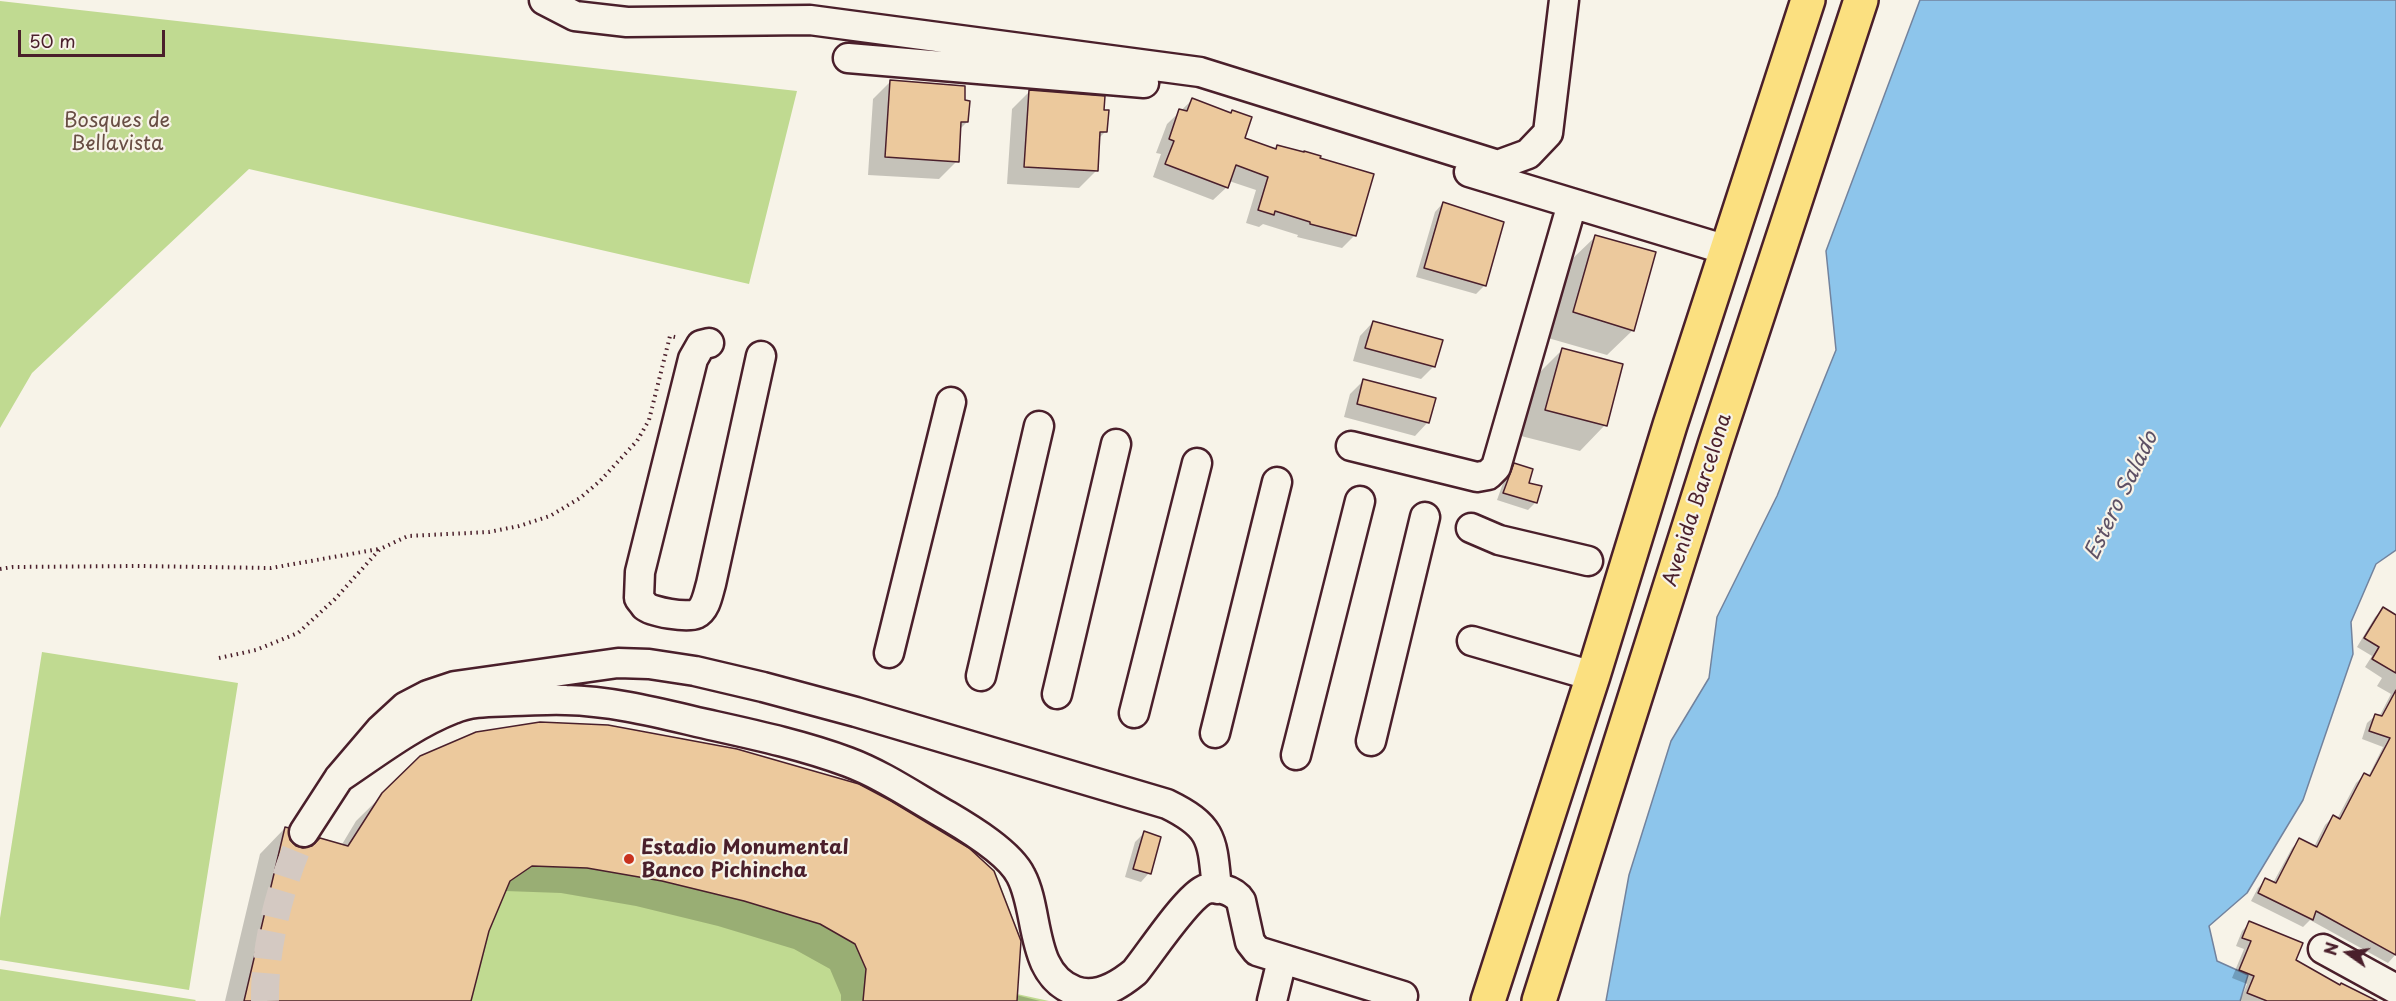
<!DOCTYPE html>
<html>
<head>
<meta charset="utf-8">
<style>
	body { margin:0 }
	#map { position:relative; width:2396px; height:1001px; overflow:hidden; background:#f7f3e8; font-family:"Playpen Sans",sans-serif }
	canvas { display:block }
	.north { position:absolute; left:2318px; top:923px; width:60px; height:60px; -webkit-text-stroke:4px #f7f3e8; paint-order:stroke; rotate:284deg; font-size:16px; font-weight:700; line-height:24px; text-align:center; color:#4a1f2b }
	.north::after { content:''; display:block; margin:auto; width:21px; height:27px; background:#4a1f2b; clip-path:polygon(50% 0,100% 100%,50% 72%,0 100%) }
	.scale { position:absolute; left:18px; top:30px; width:147px; height:27px; box-sizing:border-box; border:3px solid #4a1f2b; border-top:0; padding-left:8px; font-size:18px; line-height:21px; white-space:nowrap; color:#4a1f2b; -webkit-text-stroke:4px #f7f3e8; paint-order:stroke }
</style>
</head>
<body>
<div id="map">
<canvas width="2396" height="1001"></canvas>
<div class="north">N</div>
<div class="scale">50 m</div>
</div>
<script>
const ctx = document.querySelector('canvas').getContext('2d');
ctx.lineJoin = 'round';
function fillPath(path, color) { ctx.fillStyle = color; ctx.fill(path, 'evenodd'); }
function strokePath(path, color, width, dash) { ctx.strokeStyle = color; ctx.lineWidth = width; ctx.lineCap = dash ? 'butt' : 'round'; ctx.setLineDash(dash || []); ctx.stroke(path); }
function label(font, color, halo, rows, align = 'center') {
  ctx.font = font + ' "Playpen Sans",sans-serif'; ctx.lineWidth = 4.5; ctx.setLineDash([]); ctx.textBaseline = 'middle'; ctx.strokeStyle = halo; ctx.fillStyle = color; for (const [text, x, y, turn = 0] of rows) {
    ctx.save(); ctx.translate(x, y); ctx.rotate((+turn || 0) * Math.PI / 180); ctx.textAlign = isNaN(turn) ? turn : align; if (halo) ctx.strokeText(text, 0, 0); ctx.fillText(text, 0, 0); ctx.restore();
  }
}
const green = new Path2D(`
	M0,1L797,91L749,284L249,169L32,373L0,428Z
	M42,652L238,683L189,990L0,960V918Z
	M540,722L608,725L737,749L865,786L943,824L995,871L1021,939L1017,994L1049,1001H244L285,827L348,846L382,793L420,756L476,732Z
	M0,969L196,1000L195,1001H0Z`);
const water = new Path2D(`
	M1920,0H2396V550L2376,564L2351,622L2353,654L2303,800L2247,893L2209,926L2217,961L2248,975L2240,1001H1606L1629,875L1671,741L1709,678L1717,617L1777,496L1836,350L1826,251Z`);
const shadow = new Path2D(`
	M891,81L963,102L967,122L959,130L957,161L939,179L868,175L873,99Z
	M1030,91L1102,111L1106,131L1098,139L1096,171L1079,188L1007,184L1012,109Z
	M1192,100L1243,139L1274,150L1278,146L1355,235L1342,248L1297,237L1298,235L1263,224L1259,227L1246,223L1256,190L1229,181L1227,187L1213,200L1153,177L1161,154L1156,153L1167,124Z
	M1443,203L1485,285L1476,294L1416,277L1435,212Z
	M1595,237L1633,330L1607,355L1548,338L1569,262Z
	M1373,322L1434,366L1421,379L1353,361L1360,336Z
	M1562,350L1605,425L1580,451L1521,436L1537,375Z
	M1364,380L1428,422L1415,436L1344,417L1350,394Z
	M1515,465L1528,484L1536,502L1528,510L1497,500L1507,472Z
	M2383,609L2396,616V954L2388,963L2310,920L2303,927L2251,901L2258,888L2266,880L2273,883L2292,848L2300,840L2314,847L2325,825L2333,817L2337,819L2356,783L2364,775L2368,777L2383,747L2362,739L2367,723L2376,715L2379,717L2391,694L2377,686L2382,678L2365,667L2372,656L2357,647L2375,617Z
	M421,757L1016,995L1040,1001H841V995L830,969L794,949L718,926L636,906L561,893L505,891L488,930L470,1001H225L260,854L285,828L288,841L295,847L303,850L341,846L356,821Z
	M1144,833L1149,873L1141,882L1125,877L1135,842Z
	M2250,923L2294,961L2353,1001H2240L2247,984L2232,978L2244,949L2236,946L2242,931Z`);
const building = new Path2D(`
	M890,80L965,86V100L970,101L968,122H961L959,162L885,157Z
	M1029,90L1105,96L1104,110H1109L1107,132H1100L1098,171L1024,167Z
	M1192,98L1231,113L1232,110L1252,117L1245,138L1276,149L1277,145L1304,152V151L1321,156L1320,158L1374,174L1356,236L1310,224V222L1275,211L1274,215L1258,210L1268,177L1236,165L1228,188L1165,164L1174,141L1169,139L1179,109L1187,111Z
	M1443,202L1504,222L1486,286L1424,268Z
	M1595,235L1656,252L1634,331L1573,312Z
	M1373,321L1443,340L1435,367L1365,348Z
	M1562,348L1623,364L1607,426L1545,410Z
	M1363,379L1436,398L1429,423L1357,404Z
	M1514,463L1533,469L1529,483L1542,486L1537,503L1503,493Z
	M2383,607L2396,615V673L2372,659L2379,647L2364,638Z
	M2396,690V955L2316,911L2313,920L2258,893L2265,878L2276,883L2299,838L2317,847L2333,815L2340,819L2364,773L2370,776L2390,738L2369,731L2375,714L2382,716Z
	M540,722L608,725L737,749L859,784L891,801L969,848L994,871L1021,941L1017,1001H863L866,969L855,944L820,924L744,901L662,881L587,868L532,866L510,881L489,931L471,1001H244L285,827L289,828L290,840L296,846L303,848L312,846L320,838L348,846L382,793L420,756L476,732Z
	M1144,831L1161,837L1151,874L1133,869Z
	M2249,921L2303,943L2296,960L2340,985L2341,983L2377,1001H2267L2247,993L2254,976L2239,970L2251,941L2242,938Z`);
const minorTunnel = new Path2D(`
	M265,1001C264,947 281,881 304,832`);
const path = new Path2D(`
	M0,569L13,567L137,566L271,568L379,549
	M219,658L256,650L298,633L335,599L380,549L408,536L489,532L519,526L550,516L580,498L600,481L637,441L649,420L670,336L679,338`);
const minor = new Path2D(`
	M544,0L575,16L627,22L810,20L1200,72L1498,165L1528,154L1548,133L1564,0
	M848,58L1144,83
	M1469,172L1727,250
	M709,343L701,345L693,359L640,572L639,598C641,601 643,603 645,606C652,612 687,618 696,614C706,609 708,594 711,584L761,356
	M1351,446L1477,477L1488,475L1496,467L1572,204
	M1471,528L1499,540L1588,561
	M1472,641L1593,676
	M889,653L951,402
	M981,676L1039,426
	M1057,694L1116,444
	M1134,713L1197,463
	M1215,733L1277,482
	M1371,741L1425,517
	M1296,755L1360,501
	M339,778C375,754 412,725 453,709C472,701 493,702 513,701C531,701 548,699 566,700C616,701 666,715 715,726C760,736 805,746 848,762C883,775 916,798 948,816C970,829 1010,853 1021,876C1040,912 1029,974 1075,991C1097,999 1118,986 1135,972C1151,952 1183,903 1202,891C1214,884 1234,890 1241,901L1250,942L1257,951L1403,996
	M304,832L339,778L380,730L405,707L428,695L455,686L618,663L649,664L695,671L763,687L856,712L1167,804C1214,827 1212,840 1217,889
	M2323,949L2396,989
	M1272,1001L1282,960`);
const major = new Path2D(`
	M1488,1001L1593,676L1670,425L1808,0
	M1539,1001L1715,445L1861,0`);
const markers = [
	[629,859,6,"#c8321e"]
];
const parkNames = [
	["Bosques de",117,121],
	["Bellavista",117,144]
];
const streetNames = [
	["Avenida Barcelona",1698,500,-72]
];
const poiNames = [
	["Estadio Monumental",641,848],
	["Banco Pichincha",641,871]
];
const waterNames = [
	["Estero Salado",2122,496,-64]
];
fillPath(green, '#c0da91');
fillPath(water, '#8dc5eb');
strokePath(water, '#72839e', 1.5);
fillPath(shadow, '#0003');
fillPath(building, '#ecc99d');
strokePath(building, '#4a1f2b', 1.5);
strokePath(minorTunnel, '#d4c9c2', 28, [28, 14]);
strokePath(minor, '#4a1f2b', 33);
strokePath(major, '#4a1f2b', 38);
strokePath(path, '#4a1f2b', 4, [1.5, 4.5]);
strokePath(minor, '#f7f3e8', 28);
strokePath(major, '#fbe080', 33);
for (const [x, y, r, color] of markers) { const dot = new Path2D(); dot.arc(x, y, r, 0, 2 * Math.PI); ctx.fillStyle = color; ctx.fill(dot); strokePath(dot, '#f7f3e8', 2); }
label('20px', '#684e44', '#f7f3e8', parkNames);
label('20px', '#4a1f2b', '#f7f3e8', streetNames);
label('bold 20px', '#4a1f2b', '#f7f3e8', poiNames, 'left');
label('italic 21px', '#5e5165', '#f7f3e8', waterNames);
</script>
</body>
</html>
